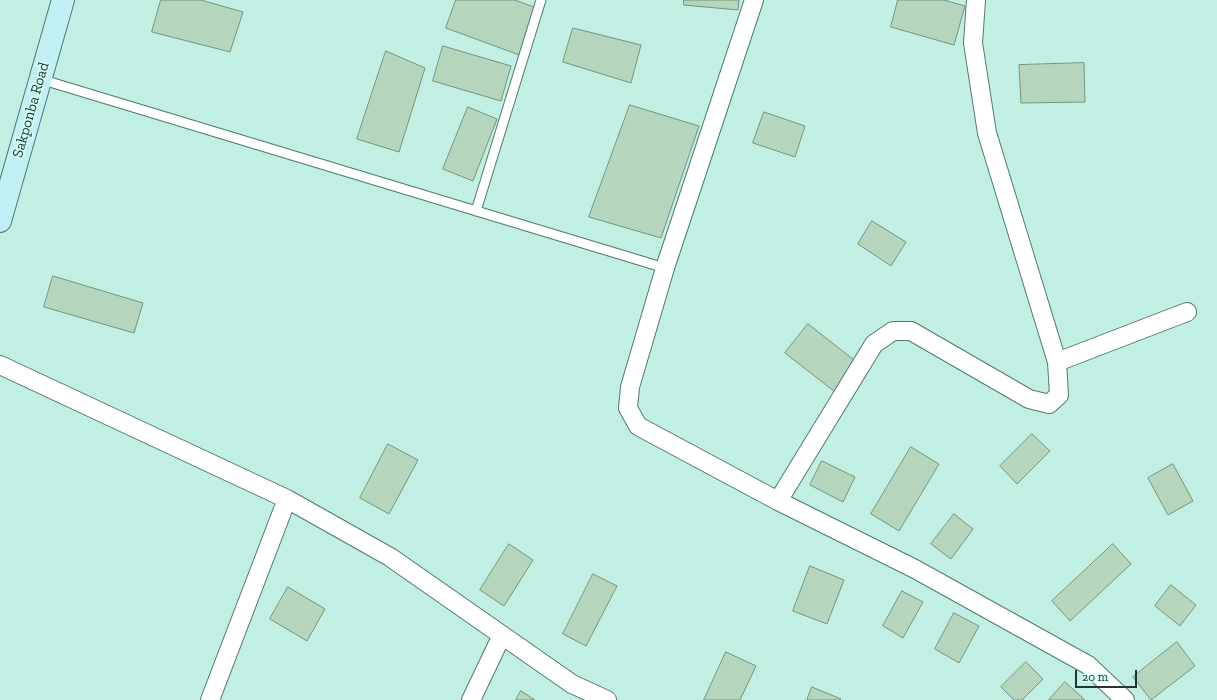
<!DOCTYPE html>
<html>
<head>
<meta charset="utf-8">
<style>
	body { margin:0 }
	#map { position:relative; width:1217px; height:700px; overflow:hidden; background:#c2efe4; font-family:"Zilla Slab",serif }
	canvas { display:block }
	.scale { position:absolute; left:1075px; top:670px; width:62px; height:18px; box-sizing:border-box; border:2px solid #243632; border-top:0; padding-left:5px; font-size:12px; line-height:14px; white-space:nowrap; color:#243632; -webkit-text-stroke:3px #cffcf2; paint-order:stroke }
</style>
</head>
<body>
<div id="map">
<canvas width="1217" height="700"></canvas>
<div class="scale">20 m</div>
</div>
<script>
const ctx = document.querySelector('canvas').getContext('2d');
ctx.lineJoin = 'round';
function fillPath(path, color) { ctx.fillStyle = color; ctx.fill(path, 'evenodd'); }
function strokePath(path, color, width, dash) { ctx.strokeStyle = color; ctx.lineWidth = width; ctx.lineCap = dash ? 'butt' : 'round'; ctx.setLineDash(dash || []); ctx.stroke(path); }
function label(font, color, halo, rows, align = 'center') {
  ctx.font = font + ' "Zilla Slab",serif'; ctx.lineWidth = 4; ctx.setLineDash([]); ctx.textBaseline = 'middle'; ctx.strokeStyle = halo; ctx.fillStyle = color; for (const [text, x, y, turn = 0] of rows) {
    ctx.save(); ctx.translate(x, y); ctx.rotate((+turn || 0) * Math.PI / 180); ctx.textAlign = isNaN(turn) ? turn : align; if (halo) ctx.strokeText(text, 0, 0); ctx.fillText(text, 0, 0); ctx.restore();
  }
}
const building = new Path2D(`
	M161,0H201L243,12L230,52L152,32Z
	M456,0H515L534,7L522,56L446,28Z
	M684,0H739L738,10L684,5Z
	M898,0H944L965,6L954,45L891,27Z
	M573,28L641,45L631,83L563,62Z
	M443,46L511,66L501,101L433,81Z
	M386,51L425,68L399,152L357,139Z
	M1084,63L1085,102L1021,103L1019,65Z
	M630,105L699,126L661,238L589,217Z
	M468,107L497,119L473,181L443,169Z
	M764,112L805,126L795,157L753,143Z
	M872,221L906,242L891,266L858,244Z
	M53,276L143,303L134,333L44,307Z
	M808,324L858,363L835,392L785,353Z
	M1032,434L1050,451L1017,484L1000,466Z
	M388,444L418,460L389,514L360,498Z
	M911,447L939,464L899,531L871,514Z
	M822,461L855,477L843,502L810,485Z
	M1173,464L1193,501L1168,515L1148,478Z
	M954,514L973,529L951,559L931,544Z
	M509,544L533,560L504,606L480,590Z
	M1113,544L1131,564L1070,621L1052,601Z
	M810,566L844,580L827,624L793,611Z
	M593,574L617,586L586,646L563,634Z
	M1171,585L1196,605L1180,626L1155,606Z
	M288,587L325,609L307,641L270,619Z
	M902,591L923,602L903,638L883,626Z
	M954,613L979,626L959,663L935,649Z
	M1177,642L1195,666L1151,700L1133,677Z
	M726,652L756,666L740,700H704Z
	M1026,662L1043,679L1022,700H1014L1001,687Z
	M1065,682L1085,700H1049Z
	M812,687L841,699L840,700H807Z
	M521,691L535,700H516Z`);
const lane = new Path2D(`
	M40,79L665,268
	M476,211L541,0`);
const street = new Path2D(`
	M754,0L665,268L630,387L628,408L638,426L778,501L915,569L1088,665L1125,700
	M1057,362L1187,312
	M0,365L287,499L390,557L572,684L607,700
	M778,501L874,344L893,331H911L1029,399L1049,404L1059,395L1057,362L987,133L973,43L976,0
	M210,700L287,499
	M471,700L502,635`);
const secondary = new Path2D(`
	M0,221L63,0`);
const streetNames = [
	["Sakponba Road",31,110,-74]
];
fillPath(building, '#b5d5bc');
strokePath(building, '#75947c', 1);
strokePath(lane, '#4f796f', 11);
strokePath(street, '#4f796f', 20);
strokePath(secondary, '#4f796f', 24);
strokePath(lane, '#fff', 9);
strokePath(street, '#fff', 18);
strokePath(secondary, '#c1eff4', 22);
label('15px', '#243632', '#cffcf2', streetNames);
</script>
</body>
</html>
